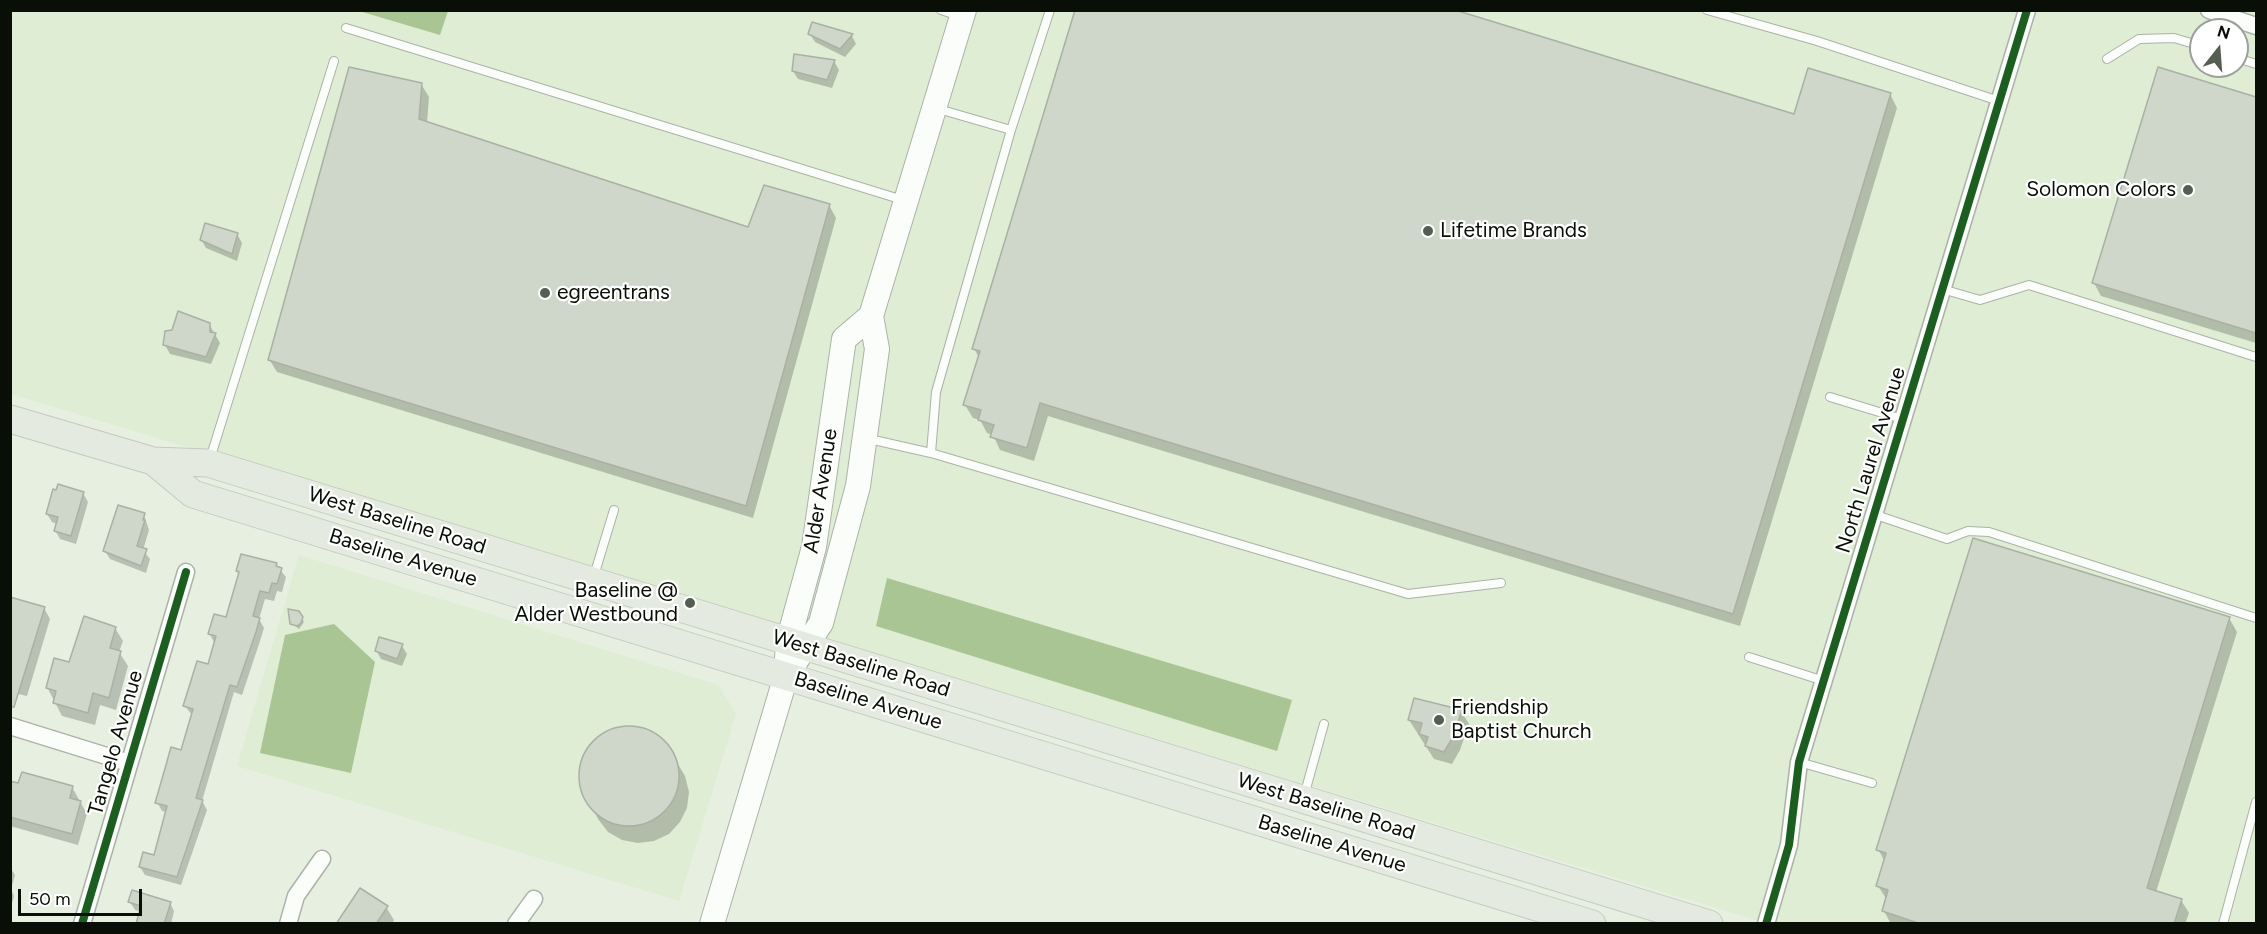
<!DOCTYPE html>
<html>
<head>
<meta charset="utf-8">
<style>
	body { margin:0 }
	#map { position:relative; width:2267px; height:934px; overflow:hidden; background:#e6efe0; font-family:Figtree,sans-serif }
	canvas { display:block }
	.frame { position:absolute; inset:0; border:12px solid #090e06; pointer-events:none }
	.north { position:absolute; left:2189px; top:18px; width:60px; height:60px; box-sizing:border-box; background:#fff; border:2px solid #9d9f9b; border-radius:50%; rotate:17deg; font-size:16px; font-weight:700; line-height:24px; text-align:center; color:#090e06 }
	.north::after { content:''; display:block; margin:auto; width:21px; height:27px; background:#565d52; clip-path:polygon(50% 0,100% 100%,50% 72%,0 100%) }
	.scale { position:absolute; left:18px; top:889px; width:124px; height:27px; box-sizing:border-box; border:3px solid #090e06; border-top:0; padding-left:8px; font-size:18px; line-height:21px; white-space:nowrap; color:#090e06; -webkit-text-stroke:4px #fff; paint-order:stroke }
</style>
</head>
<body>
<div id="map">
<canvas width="2267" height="934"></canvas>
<div class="frame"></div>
<div class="north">N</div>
<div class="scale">50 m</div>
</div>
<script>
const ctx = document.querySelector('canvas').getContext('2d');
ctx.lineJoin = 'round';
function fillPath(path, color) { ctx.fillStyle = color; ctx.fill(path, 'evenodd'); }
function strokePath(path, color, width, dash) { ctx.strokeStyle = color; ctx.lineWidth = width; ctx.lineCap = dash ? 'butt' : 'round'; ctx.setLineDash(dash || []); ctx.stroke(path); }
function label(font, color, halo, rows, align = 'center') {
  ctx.font = font + ' Figtree,sans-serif'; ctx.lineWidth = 4.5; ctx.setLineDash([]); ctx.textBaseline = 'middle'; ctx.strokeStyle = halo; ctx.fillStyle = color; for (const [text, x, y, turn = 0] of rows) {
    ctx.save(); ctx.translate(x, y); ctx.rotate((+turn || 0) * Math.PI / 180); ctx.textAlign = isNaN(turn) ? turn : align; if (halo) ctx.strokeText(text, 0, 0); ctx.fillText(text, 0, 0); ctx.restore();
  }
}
const built = new Path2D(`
	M10,11H2256V923H1766L11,394ZM2201,30H2237V66H2201Z
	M299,555L718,685L736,714L679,901L237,766Z`);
const water = new Path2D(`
	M359,11L448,10V11L440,35Z
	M887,578L1292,700L1277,751L876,626Z
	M334,624L375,662L351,773L260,753L285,635Z`);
const shadow = new Path2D(`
	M810,34L852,36L856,44L845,57L815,42Z
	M834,61L839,70L832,88L798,79L793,71Z
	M2159,69L2256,99V343L2101,296L2094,283Z
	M421,84L429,97L427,123L749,229L829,205L836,218L753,518L277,372L269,359Z
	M1890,94L1897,108L1740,626L1048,416L1034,461L1000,450L993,435L987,433L980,420L973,418L965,405L979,358L974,348L1795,115Z
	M237,234L242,243L237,261L206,248L201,239Z
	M209,324L220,343L211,364L170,354L165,345Z
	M83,493L88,502L76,544L60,539L55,530L57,524L52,522L47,514Z
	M144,515L149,530L143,550L150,559L146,573L110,559L105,551Z
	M276,565L286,577L282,592L277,591L274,601L265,599L259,619L264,628L260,641L242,695L234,692L202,801L207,810L181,885L145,875L140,867L155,857L167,812L162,811L157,802L182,751L192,715L185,706L209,666L214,642L209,633L227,619L240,575L238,571Z
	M44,608L50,619L27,696L10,692Z
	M299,613L304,622L299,629L292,623Z
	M2229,618L2237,632L2156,892L2181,900L2189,913L2185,924H1891L1884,911L1887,900L1878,886L1885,862L1878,849Z
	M115,628L123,641L119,652L128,666L116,710L100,705L95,725L62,716L47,687L70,664Z
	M402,646L407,654L402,666L381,659L376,650Z
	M1461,711L1469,724L1460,750L1452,764L1434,759L1409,720Z
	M622,727L638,728L653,733L666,744L685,776L689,792L687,808L680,822L669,834L654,841L638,843L622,840L608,832L598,819L581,786L580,770L584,754L594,741L607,732Z
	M10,783L72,787L87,814L78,845L10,826Z
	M10,867L15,875L11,889L14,896L10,910Z
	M130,902L170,903L174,911L171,924H138L141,912L135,910Z
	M386,907L394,920L392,924H343Z`);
const building = new Path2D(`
	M1075,10H1455L1794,114L1808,68L1891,93L1733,614L1040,403L1027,448L990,437L994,425L978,420L981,410L963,405L980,351L972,349Z
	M812,22L853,34L840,49L808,34Z
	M794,54L835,60L827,80L792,71Z
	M349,67L422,83L419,119L748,227L764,185L830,204L746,506L268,360Z
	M2158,67L2256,97V333L2092,283Z
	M205,223L238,233L232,254L200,240Z
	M178,311L210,323V332L216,333L206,357L163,345L165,331L172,330Z
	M58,484L84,492L71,536L54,531L58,517L46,514L53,489L56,490Z
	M118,505L145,513L143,520H145L137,546L147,549L141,566L103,551Z
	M1973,538L2230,617L2147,888L2182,899L2174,924H1921L1882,911L1888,890L1876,886L1886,853L1876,850Z
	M241,554L277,563L276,566L282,568L277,584L272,583L269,593L260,591L253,616L260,618L256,632L237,687L230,685L196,798L203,800L177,877L139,867L143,852L154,855L167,806L155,803L166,765L171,747L181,750L193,709L183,706L189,687L197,661L208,664L216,636L208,634L214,614L226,617L239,572L236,571Z
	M10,597L45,607L14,707H10Z
	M288,609L299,611L303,617L301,623L297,626L290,624Z
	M84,616L116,627L110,648L121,651L109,698L93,693L88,713L53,703L56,691L46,688L54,658L69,662Z
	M379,637L403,644L397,659L375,651Z
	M1414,698L1462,710L1453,737L1444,752L1425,746L1428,737L1419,734L1422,723L1408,720Z
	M579 776a50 50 0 1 1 100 0a50 50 0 1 1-100 0Z
	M22,772L73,786L70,798L81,801L72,834L10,817V781L18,783Z
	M360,888L388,906L376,924H336Z
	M132,890L171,902L164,924H136L141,906L128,902Z`);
const lane = new Path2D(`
	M941,10L962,17
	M1707,10L1817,41L1999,101
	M346,28L906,201
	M2237,58L2256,64
	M2107,59L2139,39L2174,38L2201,46
	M935,108L1011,130
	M1942,289L1980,300L2029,285L2256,357
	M1830,397L1902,419
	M865,438L931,453L1408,594L1501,583
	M931,453L936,392L1011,130L1050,10
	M210,459L334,61
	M1873,514L1947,539L1968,531L1989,532L2256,618
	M593,579L614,510
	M1749,657L1824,681
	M1799,762L1872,783
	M1304,796L1324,724
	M2223,924L2256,802`);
const street = new Path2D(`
	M2209,10L2256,26
	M10,726L129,763
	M82,924L186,572
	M288,924L296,896L322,859
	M516,924L534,899
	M1766,924L1789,845L1799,762L2027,10`);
const secondary = new Path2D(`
	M786,676L821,623L858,486L877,349L871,316L964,10
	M712,924L786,676L788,642L814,547L844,339L871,316`);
const primary = new Path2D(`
	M10,419L153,461L208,463L1709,924
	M153,461L193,494L1592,924`);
const cycleway = new Path2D(`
	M82,924L186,572
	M1766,924L1789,845L1799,762L2027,10`);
const markers = [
	[2188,190,6,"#565d52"],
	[1428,231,6,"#565d52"],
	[545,293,6,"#565d52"],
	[690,603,6,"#565d52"],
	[1439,720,6,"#565d52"]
];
const poiNames = [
	["Solomon Colors",2176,190,"right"],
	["Lifetime Brands",1440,231],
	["egreentrans",557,293],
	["Baseline @",678,591,"right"],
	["Alder Westbound",678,615,"right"],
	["Friendship",1451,708],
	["Baptist Church",1451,732]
];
const streetNames = [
	["North Laurel Avenue",1871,460,-73],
	["Alder Avenue",821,491,-81],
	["West Baseline Road",397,521,17],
	["Baseline Avenue",403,558,17],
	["West Baseline Road",861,664,17],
	["Baseline Avenue",868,701,17],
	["Tangelo Avenue",116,743,-74],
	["West Baseline Road",1326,807,17],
	["Baseline Avenue",1332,844,17]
];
fillPath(built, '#deedd4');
fillPath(water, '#aac594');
fillPath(shadow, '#0003');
fillPath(building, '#cfd6ca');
strokePath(building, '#aab0a5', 1.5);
strokePath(lane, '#abb2a7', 10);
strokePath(street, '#abb2a7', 19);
strokePath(secondary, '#abb2a7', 26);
strokePath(primary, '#c5c9c2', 29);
strokePath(lane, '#fbfdfa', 8);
strokePath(street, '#fbfdfa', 16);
strokePath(secondary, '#fbfdfa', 24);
strokePath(primary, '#e4eadf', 27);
strokePath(cycleway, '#1b5e20', 8);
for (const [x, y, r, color] of markers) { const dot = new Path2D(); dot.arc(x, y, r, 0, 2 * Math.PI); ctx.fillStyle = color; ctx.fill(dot); strokePath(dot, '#fff', 2); }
label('21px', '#090e06', '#fff', poiNames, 'left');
label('21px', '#090e06', '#fff', streetNames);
</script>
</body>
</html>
